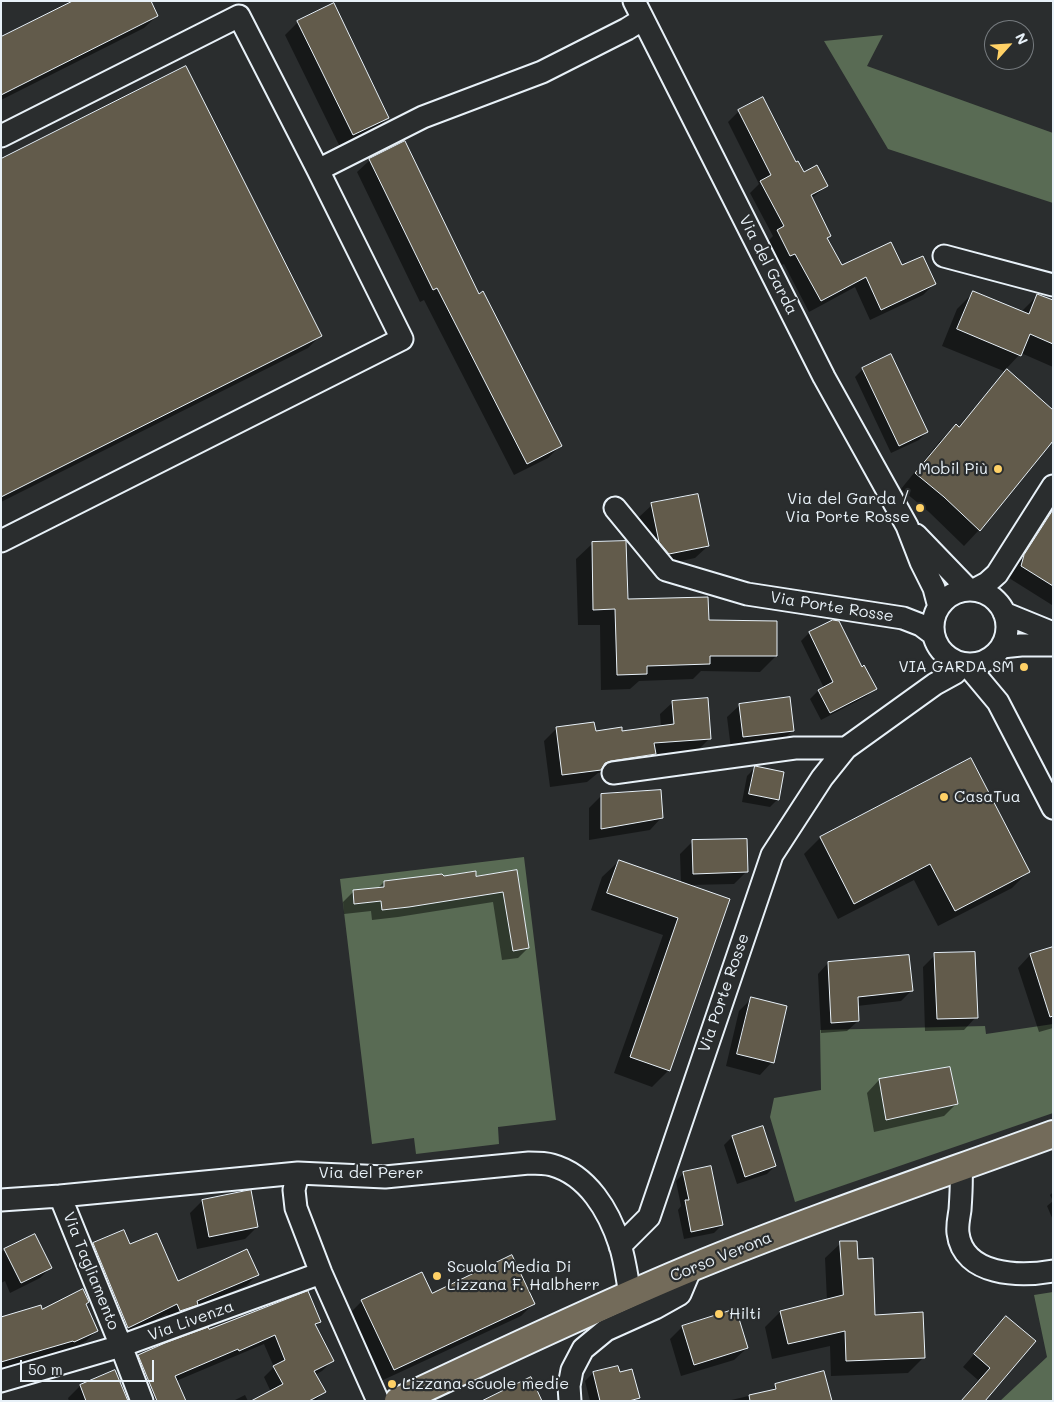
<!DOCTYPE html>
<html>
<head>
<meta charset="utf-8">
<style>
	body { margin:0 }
	#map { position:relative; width:1054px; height:1402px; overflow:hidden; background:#2a2d2e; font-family:Mali,sans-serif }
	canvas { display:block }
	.frame { position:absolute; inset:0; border:2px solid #e8f1f8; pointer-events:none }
	.north { position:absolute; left:984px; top:20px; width:50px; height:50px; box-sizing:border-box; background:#2a2d2e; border:1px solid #767b7f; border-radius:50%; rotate:64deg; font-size:14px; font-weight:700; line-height:20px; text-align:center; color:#e8f1f8 }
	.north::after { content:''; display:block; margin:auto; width:18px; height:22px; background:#ffd166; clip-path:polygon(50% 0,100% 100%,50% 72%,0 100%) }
	.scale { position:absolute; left:20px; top:1360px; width:134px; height:22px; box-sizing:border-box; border:2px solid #e8f1f8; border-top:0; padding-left:6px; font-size:15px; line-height:18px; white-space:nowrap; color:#e8f1f8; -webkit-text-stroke:4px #2a2d2e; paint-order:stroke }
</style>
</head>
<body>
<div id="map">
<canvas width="1054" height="1402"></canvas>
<div class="frame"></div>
<div class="north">N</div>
<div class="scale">50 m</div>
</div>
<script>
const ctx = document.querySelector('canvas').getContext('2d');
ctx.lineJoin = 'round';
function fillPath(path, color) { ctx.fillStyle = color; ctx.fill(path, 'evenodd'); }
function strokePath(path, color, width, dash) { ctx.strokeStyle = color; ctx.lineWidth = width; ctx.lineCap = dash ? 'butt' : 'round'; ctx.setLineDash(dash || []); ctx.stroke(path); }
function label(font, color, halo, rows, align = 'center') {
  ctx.font = font + ' Mali,sans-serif'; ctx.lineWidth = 4.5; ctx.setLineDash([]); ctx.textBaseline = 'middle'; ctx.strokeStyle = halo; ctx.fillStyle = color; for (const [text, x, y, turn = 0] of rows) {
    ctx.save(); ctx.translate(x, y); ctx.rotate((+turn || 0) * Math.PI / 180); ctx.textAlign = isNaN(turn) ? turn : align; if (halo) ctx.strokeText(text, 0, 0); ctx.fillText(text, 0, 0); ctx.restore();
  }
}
const green = new Path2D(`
	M883,35L867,66L1053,133V203L888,149L824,41Z
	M524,857L556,1120L498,1127L499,1144L416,1154L414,1138L372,1144L340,879ZM517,870L529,948L513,951L503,892L461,898L456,874L475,871L476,876ZM413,878L400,891L401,908L382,910L381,901L355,904L384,887V881Z
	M1053,1024V1113L795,1202L770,1117L774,1098L821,1090L820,1030L985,1026L986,1034ZM950,1067L958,1104L886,1120L879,1079Z
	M1053,1292V1401H1000L1047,1357L1034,1295Z`);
const shadow = new Path2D(`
	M157,16L144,28L1,100V39Z
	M298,22L388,117L375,130L340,147L285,35Z
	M739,111L796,163L803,174L826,186L811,199L829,236L826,239L841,266L934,284L923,295L870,320L855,287L809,312L784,264L779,266L767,242L773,236L750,193L759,184L728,122Z
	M1,160L320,336L308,348L1,502Z
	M370,160L479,295L561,445L548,458L514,475L424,300L420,302L357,172Z
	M974,292L1021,312L1038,295L1053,301V367L1021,353L1006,369L1053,412L979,530L964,546L929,512L901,489L940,441L956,426L958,427L1006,372L942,346L957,309Z
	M863,369L927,432L919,440L891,453L855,377Z
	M1053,502V605H1052L1009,578L1012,568Z
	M652,505L708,546L695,558L657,566L647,554L639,517Z
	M592,544L627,600L708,622L776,656L760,672L701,671L693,679L639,681L630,689L601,690L600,625H578L576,559Z
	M833,621L861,668L875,688L867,696L821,720L810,699L818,691L824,688L801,641L809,633Z
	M673,702L710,738L698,750L655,754L642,766L598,773L587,782L550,787L544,741L556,729L593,724L594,733L621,732L661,727L660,714ZM672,711H674L676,730H673Z
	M740,705L793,730L780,743L731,749L727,717Z
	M755,768L778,799L770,807L742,802L747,776Z
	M602,795L662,817L650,830L589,840V808Z
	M820,838L1029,871L1012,888L938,926L914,880L838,919L804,854Z
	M693,841L746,872L734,884L689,885L669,1070L652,1087L614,1073L663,935L591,910L602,877L619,861L681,883L680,854Z
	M516,872L528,948L518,958L502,960L493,902L398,917L372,920L371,911L344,914L343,902L354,891L377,889L384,882L444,877L475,878Z
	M1053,948V1028L1039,1032L1018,968L1030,955Z
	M935,955L976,1017L964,1030L925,1031L923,967Z
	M828,963L911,991L901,1001L857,1006L858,1021L847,1031L821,1033L818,974Z
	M751,999L772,1062L760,1075L726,1066L739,1011Z
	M949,1069L956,1104L944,1116L874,1132L867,1093L879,1080Z
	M762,1128L775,1166L767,1174L737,1184L724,1145L732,1137Z
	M684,1173L722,1225L714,1233L684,1239L678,1210L681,1206L676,1181Z
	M1053,1192V1220L1047,1206L1053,1201L1050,1195Z
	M202,1201L257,1227L245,1239L197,1249L190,1213Z
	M123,1231L130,1246L177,1283L257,1275L247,1285L193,1308L187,1314L170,1320L167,1314L117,1337L83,1255L93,1244Z
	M34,1235L51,1267L40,1278L10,1293L5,1281L1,1283V1252Z
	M841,1243L857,1260L874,1316L924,1357L908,1373L831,1376L830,1346L772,1359L765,1327L780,1312L827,1301L825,1258Z
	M431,1294L533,1304L521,1316L381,1381L349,1314L362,1301Z
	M85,1304L96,1331L86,1341L63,1352V1351L1,1368V1323L41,1311Z
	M1007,1317L983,1401H961L978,1380L963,1367Z
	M319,1321L315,1326L333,1360L322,1371L315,1375L324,1392L315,1401H254L271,1392L264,1377L274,1367L264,1344L176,1381L184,1401H143L128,1366L138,1356L208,1330Z
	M682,1327L747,1348L734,1360L681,1376L670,1339Z
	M617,1367L619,1374L639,1397L635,1401H590L585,1381L593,1373Z
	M80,1386L127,1401H69L68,1398Z
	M776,1386L831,1401H727L770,1391Z
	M245,1395L248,1401H233Z`);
const building = new Path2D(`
	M73,1H151L158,16L1,95V37Z
	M334,3L389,118L353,135L297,21Z
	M186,66L322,336L1,497V159Z
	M763,97L796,162L798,161L804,172L817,165L828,186L811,195L831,236L827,238L842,265L891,242L902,265L923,256L936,284L881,310L866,277L821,301L795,254L790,256L777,230L784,226L760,181L771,175L738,110Z
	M405,141L479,294L483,291L562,446L527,464L437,288L433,290L369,159Z
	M973,291L1029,314L1037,294L1053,300V344L1030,334L1021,356L957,329Z
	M891,354L928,432L899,446L862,368Z
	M1007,369L1053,410V441L980,531L944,497L915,473L956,424L959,427Z
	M698,494L709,546L669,554L659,542L651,503Z
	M1053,510V586L1021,566L1024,555Z
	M626,541L628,599L708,597L709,620L777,621V656H710V664L647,666V674L617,675L615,609L593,610L592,542Z
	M833,620L839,621L862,667L864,665L877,689L830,713L818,690L833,682L809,632Z
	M790,697L794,731L743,737L739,704Z
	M708,698L711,739L654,743L656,754L611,761L605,763L601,770L562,775L556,727L594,722L596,731L622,727V731L674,724L672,701Z
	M971,758L1030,872L955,911L930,864L854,904L820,837Z
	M755,766L784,772L779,800L749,794Z
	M661,790L663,818L601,829V794Z
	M747,839L748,872L693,874L692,840Z
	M619,860L730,899L670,1071L630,1057L678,918L607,893Z
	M517,870L529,948L513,951L503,892L409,907L382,910L381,901L354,904L353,890L384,887V881L442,874L444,876L476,871V876Z
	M1053,947V1016L1050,1017L1030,954Z
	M975,952L978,1018L937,1019L934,953Z
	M909,955L913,991L858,997L859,1021L831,1023L828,962Z
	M751,997L787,1006L774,1063L737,1054Z
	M950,1067L958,1104L886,1120L879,1079Z
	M763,1126L776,1166L745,1177L732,1136Z
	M711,1166L723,1225L691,1232L685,1200H689L683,1172Z
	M251,1190L258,1227L209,1237L202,1200Z
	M124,1230L130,1244L157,1233L178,1281L247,1249L259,1275L197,1301L198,1305L180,1311L177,1304L128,1328L93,1243Z
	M35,1234L52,1268L21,1283L4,1249Z
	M840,1241H857L858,1259L873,1258L875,1315L923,1312L925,1358L846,1361L845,1331L788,1344L780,1311L843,1295Z
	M512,1255L535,1304L394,1370L361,1300L422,1272L432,1293Z
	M83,1289L89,1302L86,1304L98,1331L74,1342L73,1341L1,1362V1317L41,1305L42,1309Z
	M308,1291L321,1322L315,1324L334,1361L314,1371L326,1392L309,1401H251L283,1384L273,1366L285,1360L275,1335L239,1351L238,1349L175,1376L186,1401H157L138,1355L165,1343L208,1327L209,1329Z
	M736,1309L748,1348L694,1365L682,1326Z
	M1006,1316L1036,1341L985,1401H961L990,1368L974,1354Z
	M618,1366L620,1372L632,1369L640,1398L629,1401H600L593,1372Z
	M115,1370L128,1401H86L80,1385Z
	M824,1371L832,1401H750L749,1395L776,1389L775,1384Z
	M531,1377L542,1401H482Z`);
const minor = new Path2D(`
	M634,1L824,377L907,526L921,562L934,588L939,607
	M1,136L239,16L318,170L402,339L1,541
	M318,170L423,117L542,72L627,29L643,19
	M944,256L1053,285
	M615,508L666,570L747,594L903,618L921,625L933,634
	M916,535L968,589
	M933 627a37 37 0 1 1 74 0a37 37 0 1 1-74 0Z
	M974,590L987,583L997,574L1053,486
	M1004,613L1053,633
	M1002,647L1021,645H1053
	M967,665L998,702L1053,808
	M613,773L795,748H846
	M961,1167C962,1182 961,1195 960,1210C959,1217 957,1225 958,1233C963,1276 1020,1277 1053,1271
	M298,1173L294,1190L296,1208L321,1273L378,1401
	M60,1196L298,1173L385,1177L529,1163C536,1163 545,1163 552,1165C588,1175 609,1211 620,1245C625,1260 627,1278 630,1294
	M1,1200L60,1196L121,1346L142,1401
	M620,1246L649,1217L772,855L822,778L846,748L935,684L955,673L963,665
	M1,1381L121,1346L321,1273
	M570,1401L569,1386L572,1370L583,1349L606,1330L655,1308L680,1294L691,1268`);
const major = new Path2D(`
	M398,1401C495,1356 592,1309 691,1268C810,1219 932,1178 1053,1134`);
const markers = [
	[998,469,5,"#ffd166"],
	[920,508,5,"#ffd166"],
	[1024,667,5,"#ffd166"],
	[944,797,5,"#ffd166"],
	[437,1276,5,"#ffd166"],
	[719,1314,5,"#ffd166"],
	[392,1384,5,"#ffd166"]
];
const streetNames = [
	["Via del Garda",768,265,63],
	["Via Porte Rosse",832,607,9],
	["Via Porte Rosse",724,993,-71],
	["Via del Perer",371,1173],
	["Corso Verona",721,1257,-22],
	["Via Tagliamento",91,1271,68],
	["Via Livenza",191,1321,-20]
];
const poiNames = [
	["Mobil Più",988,469,"right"],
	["Via del Garda /",910,499,"right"],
	["Via Porte Rosse",910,517,"right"],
	["VIA GARDA SM",1014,667,"right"],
	["CasaTua",954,797],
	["Scuola Media Di",447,1267],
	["Lizzana F. Halbherr",447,1285],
	["Hilti",729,1314],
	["Lizzana scuole medie",402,1384]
];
fillPath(green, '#596b54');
fillPath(shadow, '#0007');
fillPath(building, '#625b4b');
strokePath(building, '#e8f1f8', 1);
strokePath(minor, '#e8f1f8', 25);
strokePath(major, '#e8f1f8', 30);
strokePath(minor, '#2a2d2e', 21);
strokePath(major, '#736b5a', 26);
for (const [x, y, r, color] of markers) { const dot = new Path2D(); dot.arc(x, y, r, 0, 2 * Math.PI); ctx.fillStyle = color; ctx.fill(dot); strokePath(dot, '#2a2d2e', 2); }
label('16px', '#e8f1f8', '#2a2d2e', streetNames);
label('16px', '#e8f1f8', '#2a2d2e', poiNames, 'left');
</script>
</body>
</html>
